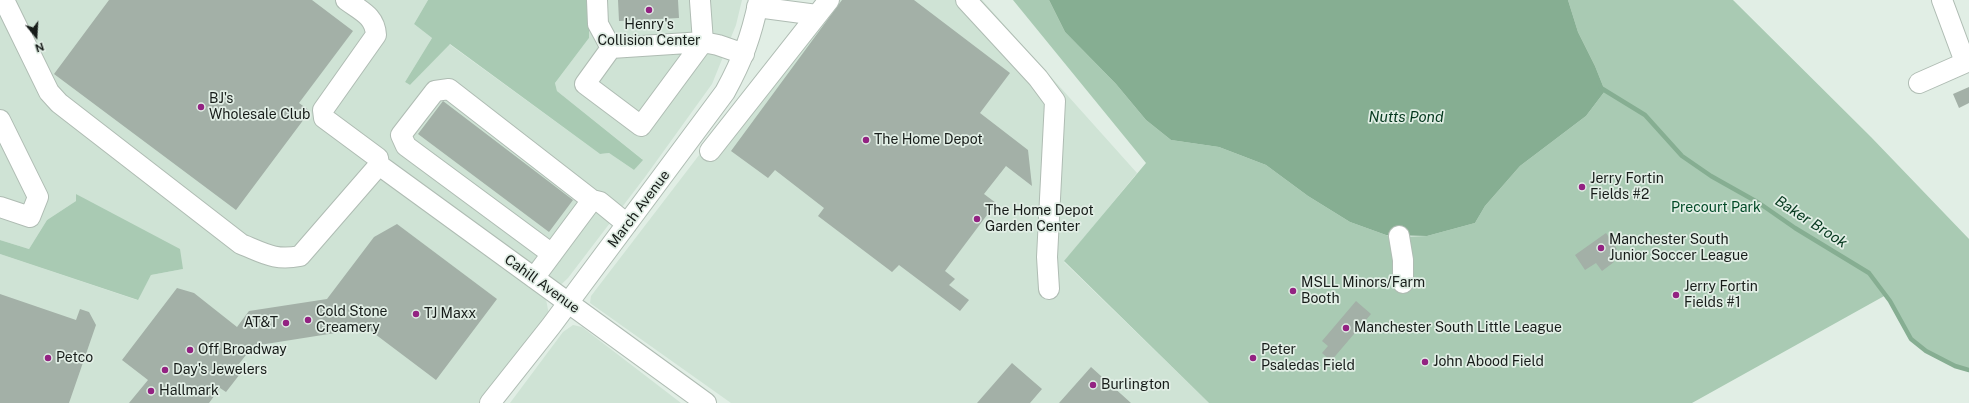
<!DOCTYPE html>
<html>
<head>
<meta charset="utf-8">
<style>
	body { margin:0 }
	#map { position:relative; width:1969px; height:403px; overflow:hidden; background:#e1eee5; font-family:"Public Sans",sans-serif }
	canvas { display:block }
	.north { position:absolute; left:16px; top:16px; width:40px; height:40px; -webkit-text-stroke:3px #e1eee5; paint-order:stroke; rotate:162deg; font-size:11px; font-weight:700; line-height:16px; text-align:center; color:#171c19 }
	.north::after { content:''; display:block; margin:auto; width:14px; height:18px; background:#171c19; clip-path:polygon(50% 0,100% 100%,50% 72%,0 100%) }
</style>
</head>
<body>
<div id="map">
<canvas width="1969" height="403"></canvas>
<div class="north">N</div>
</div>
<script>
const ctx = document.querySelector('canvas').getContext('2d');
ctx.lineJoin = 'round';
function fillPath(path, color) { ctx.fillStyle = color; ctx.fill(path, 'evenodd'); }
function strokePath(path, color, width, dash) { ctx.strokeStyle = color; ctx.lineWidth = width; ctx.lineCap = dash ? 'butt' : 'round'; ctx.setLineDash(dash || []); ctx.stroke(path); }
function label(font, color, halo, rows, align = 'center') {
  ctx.font = font + ' "Public Sans",sans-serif'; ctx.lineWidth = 3.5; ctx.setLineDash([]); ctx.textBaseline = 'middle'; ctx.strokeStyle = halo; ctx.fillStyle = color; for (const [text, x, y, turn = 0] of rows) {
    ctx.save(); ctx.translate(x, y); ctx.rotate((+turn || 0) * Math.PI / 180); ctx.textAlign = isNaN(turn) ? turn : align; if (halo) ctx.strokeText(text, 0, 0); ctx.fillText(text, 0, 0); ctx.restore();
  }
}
const built = new Path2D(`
	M0,0H428L414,24L432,38L405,82L410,85L449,44L600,154L609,153L634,170L642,159L557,91L555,83L589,38L590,0H742L736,25L712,84L645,177L568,278L546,299L551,326L490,403H0V254L137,300L151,275L183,269L76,194V201L47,220L29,249L0,240Z
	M818,0H982L1137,173L1064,262L1209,403H731L590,303L591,296Z
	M573,325L582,327L681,403H510L563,332Z`);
const green = new Path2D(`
	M428,0H590L589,38L555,83L557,91L643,160L634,170L609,153L600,154L450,44L410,85L405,82L432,38L414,24Z
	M1013,0H1049L1065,32L1116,84L1146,120L1171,140L1219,147L1266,165L1308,196L1350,222L1386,235L1399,237L1427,236L1475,223L1485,206L1520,166L1586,116L1605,91L1595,66L1578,32L1568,0H1733L1871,137L1969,239V370C1950,365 1922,355 1911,338C1901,324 1896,308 1886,295L1692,403H1209L1064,261L1146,163Z
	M76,194L180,249L183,269L151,275L138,300L0,254V240L29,249L47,220L76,201Z`);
const water = new Path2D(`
	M1049,0H1568L1578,32L1595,66L1605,91L1586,116L1520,166L1485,206L1475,223L1427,236L1386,235L1350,222L1308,196L1266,165L1219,147L1171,140L1146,120L1116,84L1065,32Z`);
const stream = new Path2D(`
	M1601,88L1645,115L1682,156L1711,176L1759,203L1795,228L1869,273L1890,301L1911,339L1926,351L1955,366L1969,370`);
const building = new Path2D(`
	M109,0H312L353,31L299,103L310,111L236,210L54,74Z
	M618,0H678L679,18L619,21Z
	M842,0H914L1010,73L980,113L1028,150L1032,186L1006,166L984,194L996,203L945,271L955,279L949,285L969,300L960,311L899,265L892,272L818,216L824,208L775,170L768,178L731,151Z
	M1969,87V103L1959,108L1953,94Z
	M443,101L573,200L549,232L418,134Z
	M397,224L497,299L436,380L367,328L253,346L235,369L240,374L226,392L220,388L209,403H129L148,380L122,360L177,288L194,293L237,327L249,311L327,299L374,237Z
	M1606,233L1617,249L1609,254L1614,262L1602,271L1596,263L1585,270L1575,255Z
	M0,294L76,320L80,309L89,312L96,325L69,403H0Z
	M1356,301L1371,314L1331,361L1322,353L1328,346L1322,341Z
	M1012,363L1042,389L1030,403H977Z
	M1091,367L1131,403H1059Z`);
const minor = new Path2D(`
	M4,0L49,92L59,103L241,244C264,253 274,261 300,256L379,165L378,158L324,118L323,110L376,35C375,16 361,11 346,0
	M597,0L598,24L611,48
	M966,0L1038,78L1055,101L1047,257L1049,289
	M1942,0L1965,62
	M700,1L703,42L718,45L744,54
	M757,7L817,15
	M703,42L641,126L585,84L611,48Z
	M1919,83L1969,61
	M0,120L38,197L30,217L0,207
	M710,151L829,0
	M379,165L706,403
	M1399,236L1403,260V283
	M552,254L406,146L401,135L435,91L449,89L592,200
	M534,278L592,200L600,202L627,224
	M490,403L551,326L725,92C743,59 751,37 759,0`);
const markers = [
	[649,10,4,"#932282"],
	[201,107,4,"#932282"],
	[866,140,4,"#932282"],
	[1582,187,4,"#932282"],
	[977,219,4,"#932282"],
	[1601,248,4,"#932282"],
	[1293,291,4,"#932282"],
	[1676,295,4,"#932282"],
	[416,314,4,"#932282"],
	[308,320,4,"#932282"],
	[286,323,4,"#932282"],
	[1346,328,4,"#932282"],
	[190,350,4,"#932282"],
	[48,358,4,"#932282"],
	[1253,358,4,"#932282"],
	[1425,362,4,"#932282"],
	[165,370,4,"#932282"],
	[1093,385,4,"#932282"],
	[151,391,4,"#932282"]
];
const poiNames = [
	["Henry's",649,25,"center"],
	["Collision Center",649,41,"center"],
	["BJ's",209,99],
	["Wholesale Club",209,115],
	["The Home Depot",874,140],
	["Jerry Fortin",1590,179],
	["Fields #2",1590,195],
	["The Home Depot",985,211],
	["Garden Center",985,227],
	["Manchester South",1609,240],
	["Junior Soccer League",1609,256],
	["MSLL Minors/Farm",1301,283],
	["Booth",1301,299],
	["Jerry Fortin",1684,287],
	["Fields #1",1684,303],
	["Cold Stone",316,312],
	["Creamery",316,328],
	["TJ Maxx",424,314],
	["AT&T",278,323,"right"],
	["Manchester South Little League",1354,328],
	["Off Broadway",198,350],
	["Peter",1261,350],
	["Psaledas Field",1261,366],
	["Petco",56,358],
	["John Abood Field",1433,362],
	["Day's Jewelers",173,370],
	["Burlington",1101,385],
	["Hallmark",159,391]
];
const parkNames = [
	["Precourt Park",1716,208]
];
const streetNames = [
	["March Avenue",639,209,-53],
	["Cahill Avenue",542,284,36]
];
const waterNames = [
	["Nutts Pond",1406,117],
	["Baker Brook",1811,222,33]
];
fillPath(built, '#cfe3d5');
fillPath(green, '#a9cab3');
fillPath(water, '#86ae92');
strokePath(stream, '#86ae92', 4.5);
fillPath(building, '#a3b0a7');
strokePath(minor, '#afbcb3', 22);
strokePath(minor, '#fff', 20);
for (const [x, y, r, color] of markers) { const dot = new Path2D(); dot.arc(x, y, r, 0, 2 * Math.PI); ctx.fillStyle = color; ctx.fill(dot); strokePath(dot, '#e1eee5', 1.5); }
label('14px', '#171c19', '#e1eee5', poiNames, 'left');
label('14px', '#014a27', '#e1eee5', parkNames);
label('14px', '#171c19', '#e1eee5', streetNames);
label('italic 15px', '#06391f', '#e1eee5', waterNames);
</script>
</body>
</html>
